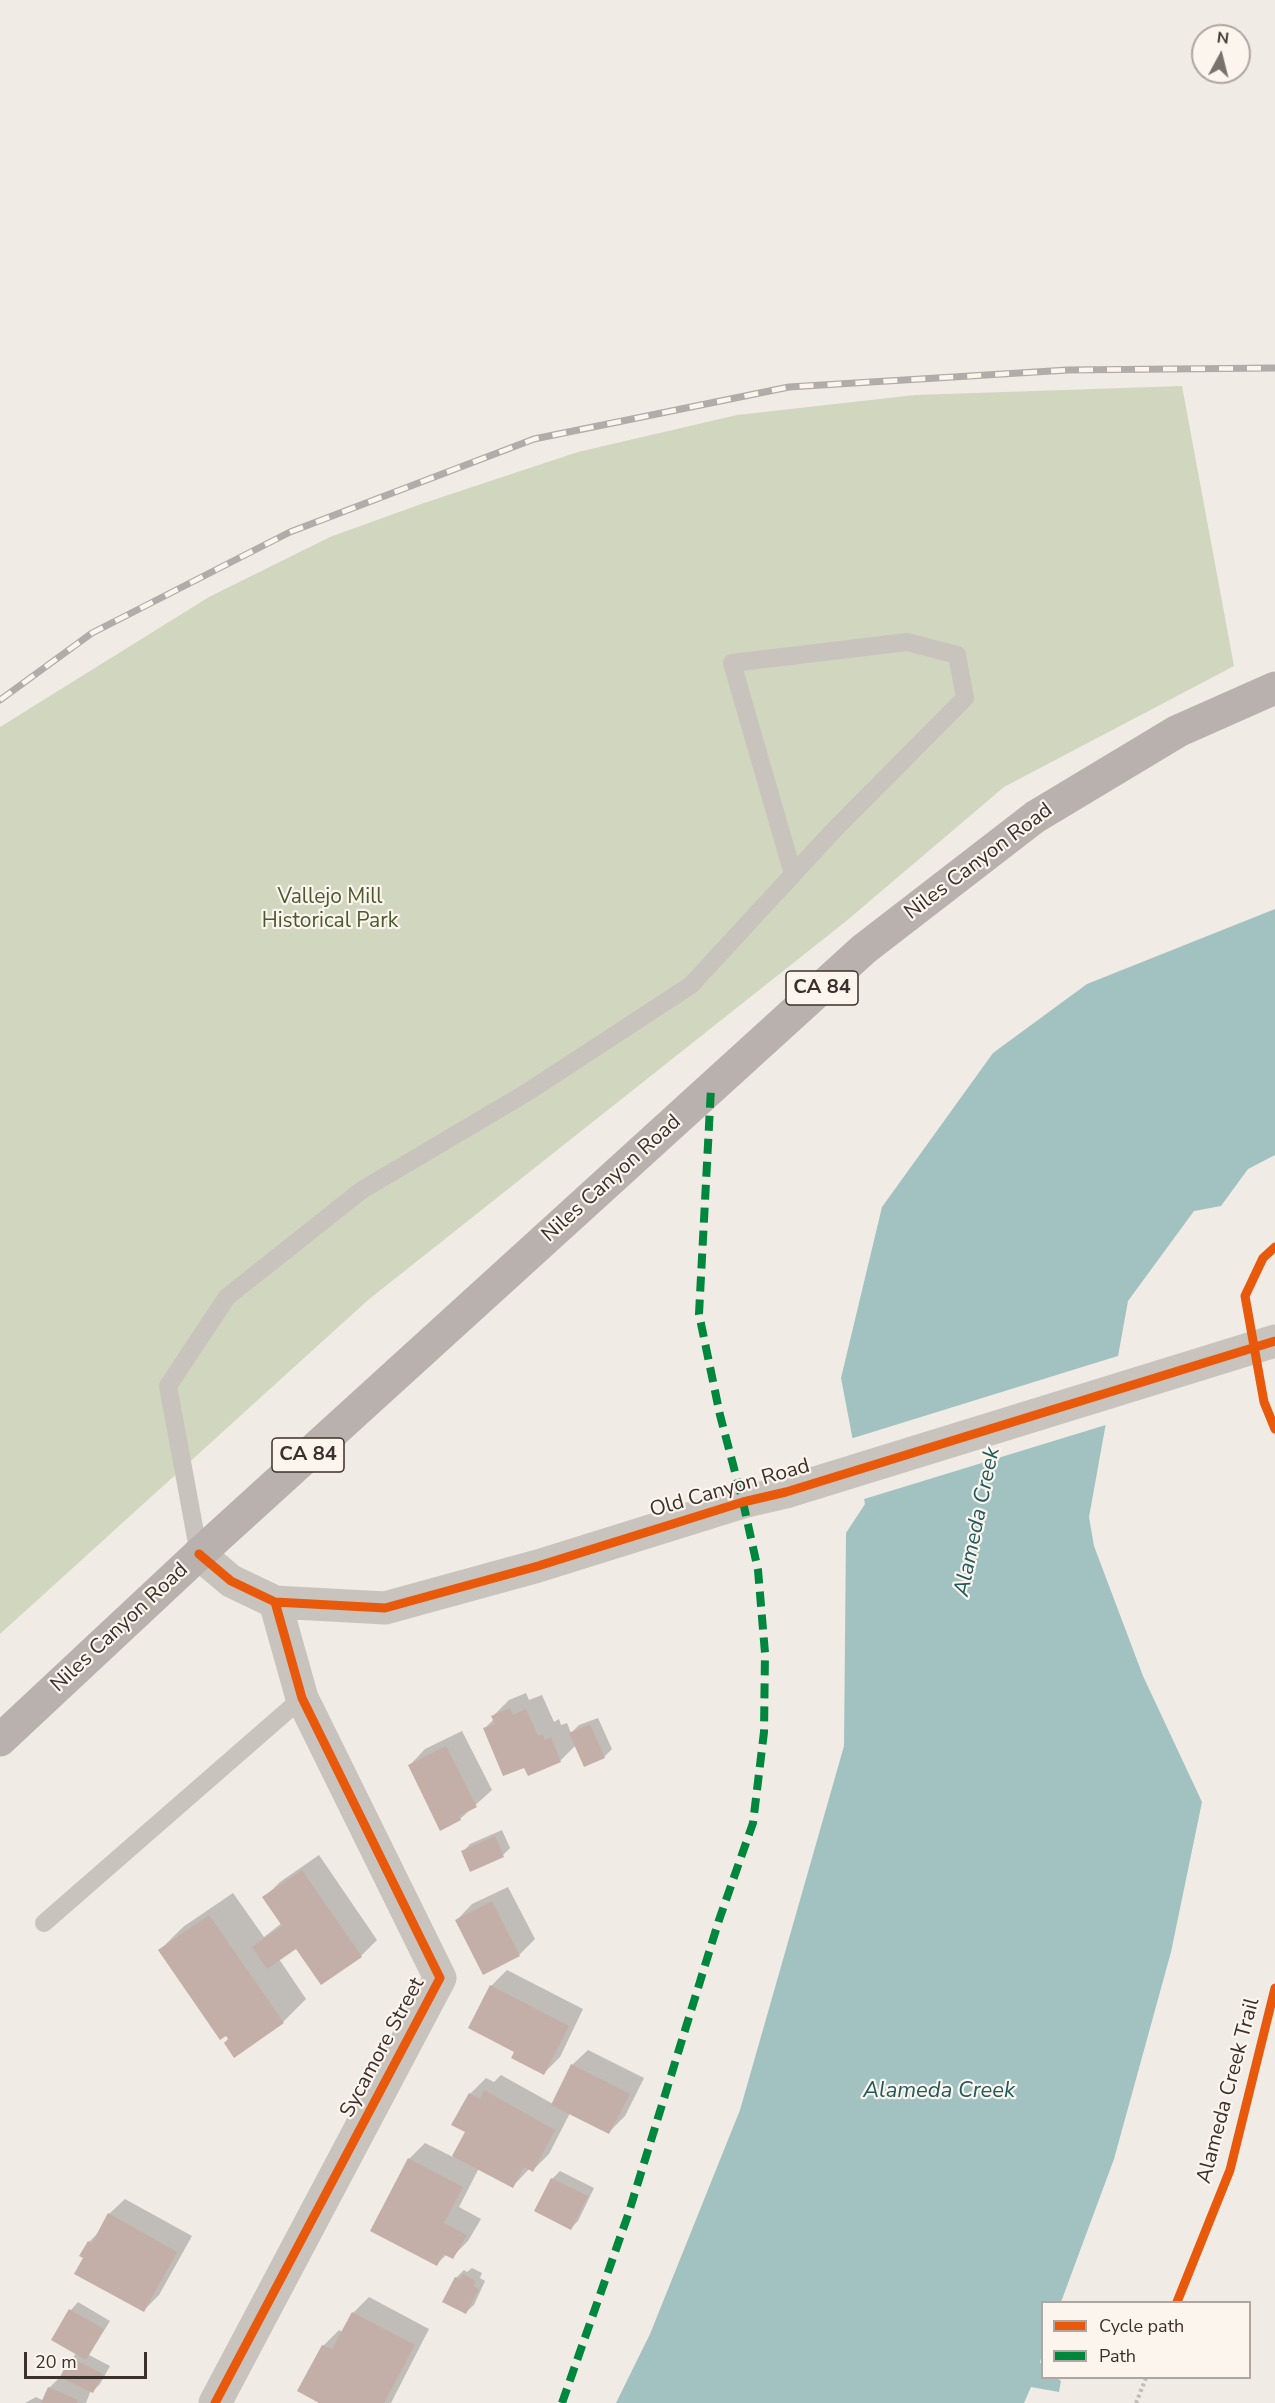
<!DOCTYPE html>
<html>
<head>
<meta charset="utf-8">
<style>
	body { margin:0 }
	#map { position:relative; width:1275px; height:2403px; overflow:hidden; background:#f0ebe5; font-family:"Nunito Sans",sans-serif }
	canvas { display:block }
	.legend { position:absolute; left:1041px; top:2301px; width:210px; height:78px; box-sizing:border-box; background:#fbf5ee; border:2px solid #aea6a0; margin:0; padding:8px 10px; list-style:none; font-size:18px; color:#3b302b }
	.legend li { display:flex; align-items:center; gap:12px; height:30px }
	.legend b { width:30px; border:2px solid #aea6a0 }
	.north { position:absolute; left:1191px; top:24px; width:60px; height:60px; box-sizing:border-box; background:#fbf5ee; border:2px solid #aea6a0; border-radius:50%; rotate:7deg; font-size:16px; font-weight:700; line-height:24px; text-align:center; color:#3b302b }
	.north::after { content:''; display:block; margin:auto; width:21px; height:27px; background:#7a716c; clip-path:polygon(50% 0,100% 100%,50% 72%,0 100%) }
	.scale { position:absolute; left:24px; top:2352px; width:123px; height:27px; box-sizing:border-box; border:3px solid #3b302b; border-top:0; padding-left:8px; font-size:18px; line-height:21px; white-space:nowrap; color:#3b302b; -webkit-text-stroke:4px #fbf5ee; paint-order:stroke }
</style>
</head>
<body>
<div id="map">
<canvas width="1275" height="2403"></canvas>
<ul class="legend">
<li><b style="height:8px;background:#e8590c"></b>Cycle path</li>
<li><b style="height:8px;background:#00873e"></b>Path</li>
</ul>
<div class="north">N</div>
<div class="scale">20 m</div>
</div>
<script>
const ctx = document.querySelector('canvas').getContext('2d');
ctx.lineJoin = 'round';
function fillPath(path, color) { ctx.fillStyle = color; ctx.fill(path, 'evenodd'); }
function strokePath(path, color, width, dash) { ctx.strokeStyle = color; ctx.lineWidth = width; ctx.lineCap = dash ? 'butt' : 'round'; ctx.setLineDash(dash || []); ctx.stroke(path); }
function label(font, color, halo, rows, align = 'center') {
  ctx.font = font + ' "Nunito Sans",sans-serif'; ctx.lineWidth = 4.5; ctx.setLineDash([]); ctx.textBaseline = 'middle'; ctx.strokeStyle = halo; ctx.fillStyle = color; for (const [text, x, y, turn = 0] of rows) {
    ctx.save(); ctx.translate(x, y); ctx.rotate((+turn || 0) * Math.PI / 180); ctx.textAlign = isNaN(turn) ? turn : align; if (halo) ctx.strokeText(text, 0, 0); ctx.fillText(text, 0, 0); ctx.restore();
  }
}
const green = new Path2D(`
	M1182,386L1234,666L1004,787L845,922L368,1300L0,1634V727L209,597L330,537L424,503L578,452L737,415L915,395Z`);
const water = new Path2D(`
	M1275,909V1155L1248,1169L1221,1206L1194,1211L1128,1301L1089,1517L1094,1546L1143,1676L1202,1802L1171,1952L1114,2159L1061,2302H1042V2355L1040,2362L1042,2365V2378H1057L1061,2381L1059,2392L1031,2387L1024,2403H616L650,2334L740,2110L844,1746L846,1533L865,1504L841,1378L882,1207L993,1053L1087,984Z`);
const pier = new Path2D(`
	M1121,1355L1109,1424L861,1500L850,1439Z`);
const shadow = new Path2D(`
	M526,1693L529,1700L542,1695L554,1722L559,1719L561,1725L567,1723L571,1733L579,1725L598,1718L612,1749L604,1757L576,1745L560,1761L525,1766L484,1729L494,1719L493,1716L509,1700Z
	M462,1731L492,1790L460,1819L410,1765L425,1749Z
	M502,1830L510,1848L503,1855L463,1852L470,1844Z
	M319,1855L377,1940L361,1956L322,1983L296,1947L279,1959L306,1999L283,2022L230,2038L160,1950L183,1927L233,1893L264,1937L282,1923L264,1898L280,1882Z
	M508,1887L535,1939L519,1955L457,1920L472,1904Z
	M507,1970L583,2009L560,2057L544,2073L516,2051L491,1986Z
	M588,2050L644,2078L625,2116L609,2132L570,2113L549,2154L533,2170L530,2168L513,2186L479,2168L459,2207L481,2219L468,2241L452,2257L447,2254L437,2264L409,2159L425,2143L453,2157L467,2132L470,2094L486,2078L494,2082L501,2075L553,2104L572,2065Z
	M560,2171L594,2188L578,2221L571,2228L552,2179Z
	M125,2199L192,2236L159,2295L143,2311L85,2257L89,2242L101,2230L109,2214Z
	M472,2268L482,2273L480,2278L485,2281L474,2305L466,2312L456,2278L464,2270L467,2272Z
	M369,2297L429,2329L391,2403H322L323,2346L339,2330L343,2332L353,2313Z
	M78,2302L110,2321L89,2355L110,2366L100,2384L93,2391L91,2390L86,2403H25L36,2397L44,2401L49,2388L63,2374L76,2353L53,2339L71,2310Z`);
const building = new Path2D(`
	M510,1708L513,1715L526,1709L538,1736L543,1734L545,1740L551,1737L561,1762L528,1776L524,1768L503,1776L483,1728L495,1724L491,1716Z
	M590,1724L605,1758L584,1767L569,1733Z
	M446,1746L477,1807L459,1816L461,1820L440,1831L408,1765Z
	M495,1836L504,1857L470,1872L461,1851Z
	M302,1870L362,1957L321,1985L296,1949L267,1969L252,1947L282,1926L262,1897Z
	M492,1901L520,1956L483,1975L455,1920Z
	M209,1915L284,2023L234,2058L224,2043L228,2039L226,2036L220,2040L158,1950Z
	M490,1985L569,2026L544,2075L511,2058L514,2052L468,2028Z
	M571,2064L630,2094L609,2134L551,2105Z
	M484,2090L555,2130L533,2172L524,2167L513,2188L452,2156L465,2132L451,2125L469,2093L480,2099Z
	M408,2158L463,2187L444,2223L467,2235L453,2259L443,2254L437,2266L370,2231Z
	M551,2178L588,2196L571,2230L534,2211Z
	M108,2213L177,2252L144,2312L74,2274L83,2258L79,2256L88,2241L92,2243Z
	M463,2274L476,2281L473,2286L479,2289L466,2314L442,2302L455,2277L460,2279Z
	M69,2309L104,2329L86,2360L51,2340Z
	M352,2312L415,2345L384,2403H319L297,2391L322,2345L332,2349Z
	M70,2357L103,2374L93,2393L60,2377Z
	M48,2387L78,2400L77,2403H41Z`);
const path = new Path2D(`
	M1248,1309C1244,1287 1259,1262 1275,1247
	M1261,1384L1264,1402L1275,1429
	M1177,2302L1230,2170L1275,1988
	M1136,2403L1146,2378`);
const lane = new Path2D(`
	M199,1554L168,1386L227,1297L362,1190L526,1093L691,985L834,830L965,698L957,655L907,642L732,663L793,874
	M44,1923L302,1698`);
const street = new Path2D(`
	M199,1554L231,1581L275,1602L385,1608L538,1566L743,1502L786,1492L1275,1341
	M215,2403L440,1978L302,1698L275,1602`);
const primary = new Path2D(`
	M0,1740L199,1554L864,949L1035,817L1178,731L1275,688`);
const rail = new Path2D(`
	M0,700L92,633L290,532L534,439L789,387L1068,370L1275,368`);
const quiet = new Path2D(`
	M562,2403L628,2215L719,1920L753,1823L764,1732L765,1653L758,1570L743,1502L720,1415L699,1314L711,1088`);
const cycleway = new Path2D(`
	M1275,1247L1263,1258L1245,1296L1264,1402L1275,1429
	M199,1554L231,1581L275,1602L385,1608L538,1566L743,1502L786,1492L1275,1341
	M1177,2302L1230,2170L1275,1988
	M215,2403L440,1978L302,1698L275,1602`);
const shields = [
	[822,988,72],
	[308,1455,72]
];
const shieldNames = [
	["CA 84",822,988],
	["CA 84",308,1455]
];
const streetNames = [
	["Niles Canyon Road",979,862,-37],
	["Niles Canyon Road",612,1179,-42],
	["Old Canyon Road",730,1489,-16],
	["Niles Canyon Road",120,1628,-43],
	["Sycamore Street",383,2048,-62],
	["Alameda Creek Trail",1229,2091,-75]
];
const parkNames = [
	["Vallejo Mill",330,898],
	["Historical Park",330,922]
];
const waterNames = [
	["Alameda Creek",978,1522,-78],
	["Alameda Creek",939,2092]
];
fillPath(green, '#d1d6bf');
fillPath(water, '#a1c2c1');
fillPath(pier, '#f0ebe5');
fillPath(shadow, '#0003');
fillPath(building, '#c3afa7');
strokePath(path, '#c2bbb6', 4, [3, 3]);
strokePath(lane, '#c9c3be', 18);
strokePath(street, '#c9c3be', 33);
strokePath(primary, '#b8b1ad', 33);
strokePath(rail, '#b1aca8', 7);
strokePath(rail, '#fbf5ee', 4.5, [14]);
strokePath(quiet, '#00873e', 8, [15, 8]);
strokePath(cycleway, '#e8590c', 9);
for (const [x, y, w] of shields) { const box = new Path2D(); box.roundRect(x - w / 2, y - 17, w, 34, 4.5); ctx.fillStyle = '#fbf5ee'; ctx.fill(box); strokePath(box, '#3b302b', 1.5); }
label('bold 20px', '#3b302b', null, shieldNames);
label('21px', '#3b302b', '#fbf5ee', streetNames);
label('21px', '#4a5a2e', '#fbf5ee', parkNames);
label('italic 22px', '#1f5a5e', '#fbf5ee', waterNames);
</script>
</body>
</html>
